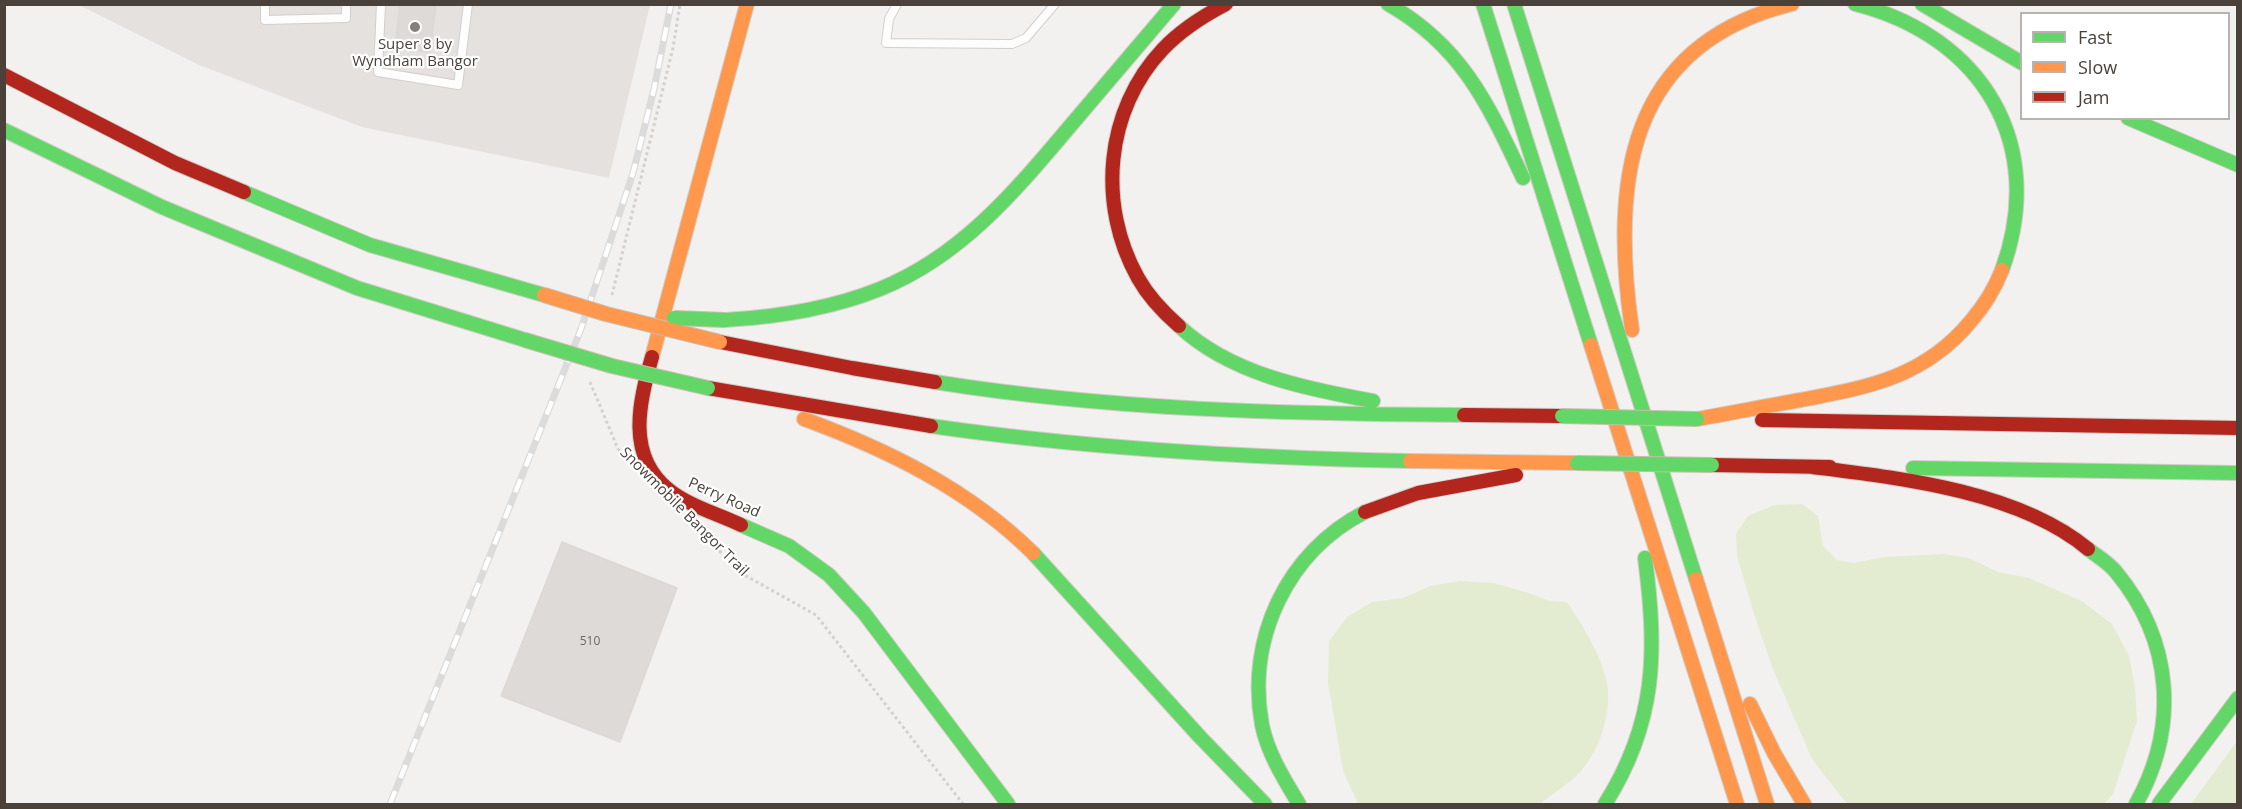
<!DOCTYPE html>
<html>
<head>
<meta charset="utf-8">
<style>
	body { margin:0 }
	#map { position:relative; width:2242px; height:809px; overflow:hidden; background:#f3f1ef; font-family:"Open Sans",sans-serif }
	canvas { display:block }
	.frame { position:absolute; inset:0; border:6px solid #4a423a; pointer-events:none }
	.legend { position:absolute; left:2020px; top:12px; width:210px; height:108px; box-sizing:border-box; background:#fff; border:2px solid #b7b3b0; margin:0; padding:8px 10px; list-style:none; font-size:18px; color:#4a423a }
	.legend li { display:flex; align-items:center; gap:12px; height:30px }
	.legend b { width:30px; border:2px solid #b7b3b0 }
</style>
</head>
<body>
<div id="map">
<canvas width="2242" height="809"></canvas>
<div class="frame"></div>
<ul class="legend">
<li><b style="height:8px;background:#63d668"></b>Fast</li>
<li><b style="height:8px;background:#ff974d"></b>Slow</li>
<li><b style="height:8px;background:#b3261e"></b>Jam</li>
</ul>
</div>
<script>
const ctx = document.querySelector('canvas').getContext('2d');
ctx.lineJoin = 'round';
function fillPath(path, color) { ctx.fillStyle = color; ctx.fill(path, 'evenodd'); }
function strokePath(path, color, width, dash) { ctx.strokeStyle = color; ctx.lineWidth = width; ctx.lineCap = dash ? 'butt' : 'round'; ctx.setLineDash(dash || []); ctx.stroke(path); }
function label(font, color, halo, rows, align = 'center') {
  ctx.font = font + ' "Open Sans",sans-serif'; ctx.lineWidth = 4.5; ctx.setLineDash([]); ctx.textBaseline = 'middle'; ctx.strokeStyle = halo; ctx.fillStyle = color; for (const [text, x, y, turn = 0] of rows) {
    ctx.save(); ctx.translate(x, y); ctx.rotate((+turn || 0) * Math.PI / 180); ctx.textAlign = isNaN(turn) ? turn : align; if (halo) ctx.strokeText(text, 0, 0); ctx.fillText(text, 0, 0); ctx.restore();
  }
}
const industrial = new Path2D(`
	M79,5H650L609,178L362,127L199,65Z`);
const green = new Path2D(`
	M1802,504L1818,516L1823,546L1837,560L1853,563L1884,557L1944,554L1969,558L1998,572L2029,578L2082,601L2112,624L2129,656L2135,687L2137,721L2113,794L2104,804H1847L1812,759L1772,667L1753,611L1737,556L1736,534L1748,516L1774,505Z
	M1460,581L1494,583L1529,593L1549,601L1567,602C1582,624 1606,663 1608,690C1610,717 1599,750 1581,771C1570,783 1554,793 1541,803L1536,804H1358L1343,771L1328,683L1329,641L1347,617L1372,602L1403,598L1430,586Z
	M2237,741V804H2191Z`);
const building = new Path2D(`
	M400,4H436L430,52L395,49Z
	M562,542L677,588L620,742L501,696Z`);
const path = new Path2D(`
	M612,295L673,48L680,4
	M590,382L618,449L624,455
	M694,525L741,573L816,615L963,804`);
const lane = new Path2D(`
	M265,4V20L346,18V4
	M381,4L378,72L458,85L468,4
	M897,4L889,19L886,43L1012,44L1026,38L1055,4`);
const fast = new Path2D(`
	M1388,4C1462,46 1488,104 1523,178
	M1483,4L1591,345
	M1514,4L1696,579
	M1855,4C1982,36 2048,144 2002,270
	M1922,4L2022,63
	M2128,118L2238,165
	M4,130L162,207L357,288L525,340
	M244,192L370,245L544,295
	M725,320C779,317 830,309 880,289C962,256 1016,190 1071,125C1105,85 1140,44 1174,4
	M1179,326C1230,374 1307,389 1373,401
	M935,382C1110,410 1287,414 1464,415
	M931,426C1090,449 1249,458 1410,461
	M1913,468L2238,473
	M741,525L789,546L829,575L864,613L1008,804
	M2088,549C2097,556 2109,563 2116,572C2173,641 2179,727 2136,804
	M1033,553L1200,737L1265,804
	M1299,804C1284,779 1268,754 1262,725C1246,639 1287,552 1365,512
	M1605,804C1657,722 1657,651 1645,558
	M2159,804L2238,698`);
const slow = new Path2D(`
	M1632,330C1611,184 1625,45 1792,4
	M1591,345L1737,804
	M652,357L747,4
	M804,419C888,450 968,489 1033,553
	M1697,419C1732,413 1766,406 1801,400C1869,387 1925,377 1971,321C1984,306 1995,288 2002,270
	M1410,461L1577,463
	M1696,579L1767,804
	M1750,704L1774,753L1804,804`);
const jam = new Path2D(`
	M4,75L175,163L244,192
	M1179,326C1163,312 1148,296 1138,278C1097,205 1105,110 1163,49C1181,30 1203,16 1226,4
	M720,342L852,368L935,382
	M652,357C639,402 626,456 669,490C689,506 718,514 741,525
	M708,388L931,426
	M1464,415L1562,416
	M1762,420L2238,428
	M1712,465L1830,467
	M1812,467C1900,478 2018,491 2088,549
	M1365,512L1418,493L1516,475`);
const rail = new Path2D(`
	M390,804L581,329L633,173L654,89L671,4`);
const fastBridge = new Path2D(`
	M674,318L725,320
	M525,340L612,366L708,388
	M1562,416L1697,419
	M1577,463L1712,465`);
const slowBridge = new Path2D(`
	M544,295L606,314L720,342`);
const markers = [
	[415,27,6,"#857f79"]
];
const numberNames = [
	["510",590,642]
];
const poiNames = [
	["Super 8 by",415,45],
	["Wyndham Bangor",415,62]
];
const streetNames = [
	["Perry Road",724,498,24],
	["Snowmobile Bangor Trail",684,512,45]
];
fillPath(industrial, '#e5e1de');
fillPath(green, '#e3ecd1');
fillPath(building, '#dddad7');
strokePath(building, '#dbd8d5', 1.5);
strokePath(lane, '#d1cfcc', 10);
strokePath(fast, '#d2cdc6', 16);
strokePath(slow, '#d2cdc6', 16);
strokePath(jam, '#d2cdc6', 16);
strokePath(path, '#d3d1cd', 3, [3, 3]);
strokePath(lane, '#fdfdfd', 8);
strokePath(fast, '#63d668', 14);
strokePath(slow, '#ff974d', 14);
strokePath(jam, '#b3261e', 14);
strokePath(rail, '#dbdbdb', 7);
strokePath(rail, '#fff', 4.5, [14]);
strokePath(fastBridge, '#cabcab', 16, []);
strokePath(slowBridge, '#cabcab', 16, []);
strokePath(fastBridge, '#63d668', 14);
strokePath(slowBridge, '#ff974d', 14);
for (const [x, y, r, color] of markers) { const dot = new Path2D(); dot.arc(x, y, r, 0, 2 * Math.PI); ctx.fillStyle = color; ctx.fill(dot); strokePath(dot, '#fff', 2); }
label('12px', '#706962', null, numberNames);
label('15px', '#4a423a', '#fff', poiNames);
label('15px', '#4a423a', '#fff', streetNames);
</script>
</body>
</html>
